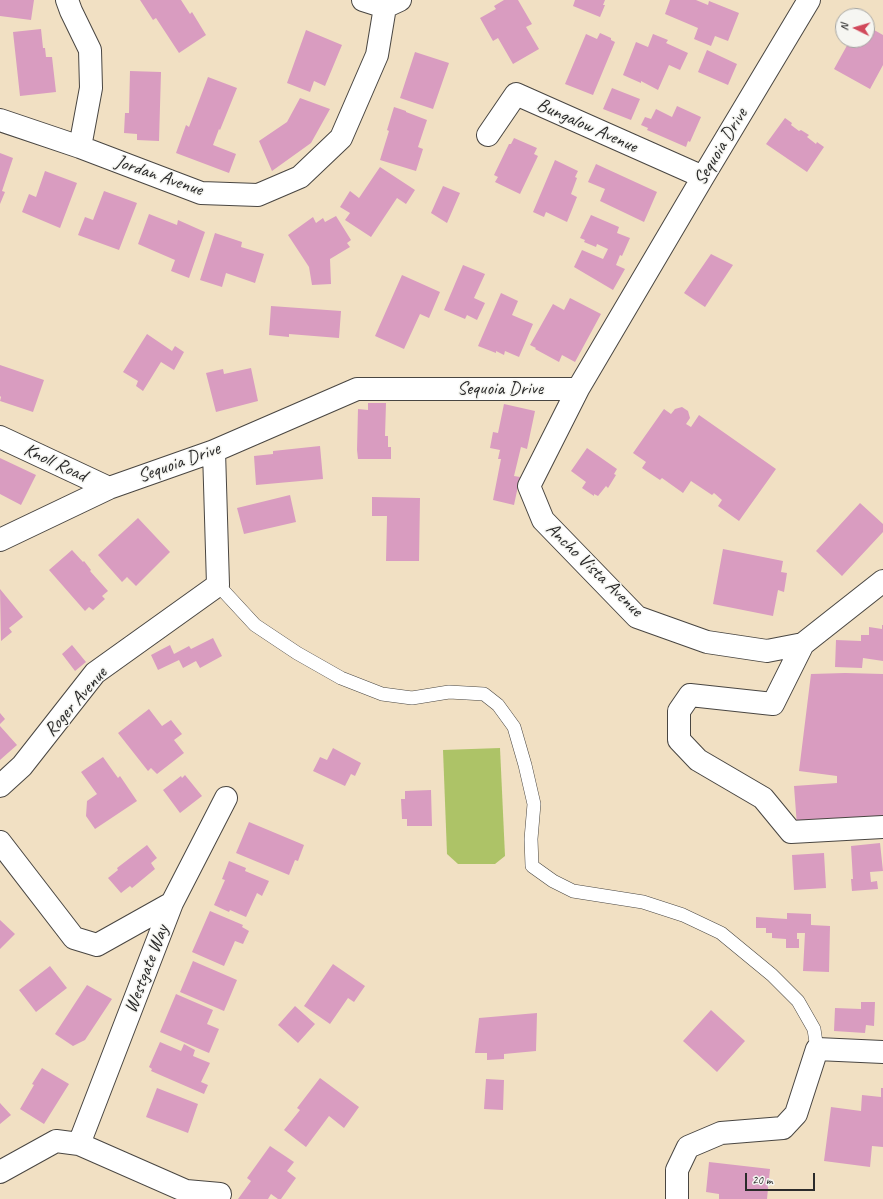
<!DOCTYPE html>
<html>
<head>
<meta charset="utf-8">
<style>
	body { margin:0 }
	#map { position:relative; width:883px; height:1199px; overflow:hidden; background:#f1e0c3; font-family:Caveat,sans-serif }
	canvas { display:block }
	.north { position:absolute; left:835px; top:8px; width:40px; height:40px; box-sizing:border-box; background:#f6f6f2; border:1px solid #a5a5a2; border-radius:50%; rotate:275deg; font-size:11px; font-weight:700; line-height:16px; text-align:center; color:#2b2b2b }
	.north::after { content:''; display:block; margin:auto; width:14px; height:18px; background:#d1495b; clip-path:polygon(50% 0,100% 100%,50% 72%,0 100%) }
	.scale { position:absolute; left:745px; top:1173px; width:70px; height:18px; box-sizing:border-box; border:2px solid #2b2b2b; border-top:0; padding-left:5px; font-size:12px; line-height:14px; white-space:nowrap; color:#2b2b2b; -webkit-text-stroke:3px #f6f6f2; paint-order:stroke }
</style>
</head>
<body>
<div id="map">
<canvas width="883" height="1199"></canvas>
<div class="north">N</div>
<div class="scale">20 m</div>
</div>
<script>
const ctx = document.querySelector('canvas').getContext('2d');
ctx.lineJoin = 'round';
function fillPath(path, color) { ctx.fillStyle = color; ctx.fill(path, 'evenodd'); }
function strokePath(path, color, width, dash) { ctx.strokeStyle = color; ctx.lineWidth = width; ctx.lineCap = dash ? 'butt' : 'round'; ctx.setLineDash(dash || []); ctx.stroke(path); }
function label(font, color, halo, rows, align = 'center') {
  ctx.font = font + ' Caveat,sans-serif'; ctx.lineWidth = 3; ctx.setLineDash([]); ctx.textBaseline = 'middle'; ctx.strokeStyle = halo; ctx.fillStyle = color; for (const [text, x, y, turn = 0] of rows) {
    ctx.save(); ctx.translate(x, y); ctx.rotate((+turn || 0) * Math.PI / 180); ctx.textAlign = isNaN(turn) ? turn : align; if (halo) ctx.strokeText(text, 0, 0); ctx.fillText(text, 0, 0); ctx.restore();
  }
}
const green = new Path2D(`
	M500,748L505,856L495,864H458L447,854L443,750Z`);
const building = new Path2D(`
	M0,0H34L31,20L0,16Z
	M140,0H181L190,14L192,12L206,35L179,53L156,18L153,20Z
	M504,0H518L532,24L526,27L539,49L513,64L498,38L493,41L480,18L496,9L494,6Z
	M575,0H605L603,5H605L600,17L573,6Z
	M670,0H696L708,5L709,1L739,13L728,41L715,36L711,46L694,39L698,28L665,14Z
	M867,26L883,35V65L870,89L834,69L850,40H867Z
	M41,29L43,48H45L46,57H52L56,92L20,96L13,32Z
	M306,30L342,45L325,86L314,81L310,92L287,83Z
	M600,33L611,38V40L615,42L593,95L565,84L586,34L597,39Z
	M653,34L668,40L666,43L688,53L680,70L669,65L658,90L641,81V83L623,75L636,42L648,47Z
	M707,50L737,64L728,85L698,72Z
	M415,52L449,63L433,109L400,98Z
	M130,71L161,72L159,141L137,140V134L124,133L125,113H129Z
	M208,77L237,88L220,130L219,129L213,145L236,154L229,173L176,153L186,125L189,127Z
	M612,88L640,99L631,120L603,109Z
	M300,98L330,109L311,143L272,171L259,141L287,122Z
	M677,106L701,117L690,142L688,141L686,147L647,130L648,128L641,125L645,117L651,119L656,109L672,117Z
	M394,107L406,111V112L427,120L418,147L423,149L416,171L380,160L389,131L387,130Z
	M785,118L792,123L791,125L799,131L801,130L809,135L807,137L816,144L817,142L824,147L807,172L766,144Z
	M514,138L537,148L534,154L538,156L520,194L495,182L498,177L494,175L509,144H511Z
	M0,153L13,158L2,191L5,192L0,204Z
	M555,160L578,171L575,177L577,178L571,194L577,197L567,222L546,212L544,217L533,212Z
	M596,164L657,192L644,222L600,201L605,189L588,182Z
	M380,167L415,190L406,204L397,198L371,237L345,220L350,213L340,207L350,191L359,198Z
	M45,171L77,183L60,228L22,212L29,194L36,197Z
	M443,186L460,193L447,223L431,213Z
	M104,191L137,203L119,250L78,235L85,217L93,220Z
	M149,214L177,225L178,220L205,232L189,278L171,271L175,260L138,244Z
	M591,215L619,227L617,233L630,238L622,256L620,255L616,265L625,269L613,290L574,267L582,250L603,259L608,249L597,244L596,247L584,242L585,240L580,238Z
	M336,216L351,240L347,243L350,247L330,259L331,284L312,285L309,267L288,235L313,217L316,223L323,218L325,222Z
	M215,233L242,242L241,247L264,254L255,283L226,273L222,287L200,280Z
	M711,254L733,265L705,307L684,293Z
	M463,265L485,274L474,298L485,303L477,320L467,315L465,319L444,310Z
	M402,275L440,292L429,318L420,314L404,349L375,336Z
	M501,293L518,301L512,315L533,324L519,357L505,351L504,355L496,351V353L478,346Z
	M570,298L601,314L575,362L562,355L559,362L535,349L536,348L530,345L553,304L564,310Z
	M271,306L341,311L339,338L289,334V337L269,335Z
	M147,334L172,351L175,346L184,352L174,370L161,362L143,391L136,386L138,381L123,372Z
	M0,365L44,380L33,412L0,401L1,397L0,396Z
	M251,368L258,401L216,412L206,373L223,369L224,374Z
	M368,403H386L385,436H388V447H391V459H358L357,450L358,409L368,410Z
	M504,404L535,411L527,449L521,447L514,476L520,477L514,505L493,500L501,459H498L500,450L490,448L493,432L498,433Z
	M682,407L688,411L690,418L686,424L691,427L699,415L776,469L739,521L718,506L722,500L714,493L712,495L691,481L683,493L662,478L660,480L642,468L646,462L633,453L664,409L671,414L675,409Z
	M320,446L323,479L256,485L254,456L273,454V451Z
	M587,448L617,469L614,474L616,475L608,488L606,486L598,496L594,494V496L582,488L586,482L571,471Z
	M0,458L36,475L21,505L0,494Z
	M290,495L296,522L244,534L237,508Z
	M372,497L420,498L419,561H386L387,516H372Z
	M860,503L883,524V532L842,576L816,551Z
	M138,518L170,552L136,586L127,577L122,582L98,555Z
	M723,549L783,561L781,572L787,573L784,592L778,590L773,616L713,604Z
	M72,550L83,562L84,561L91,570L90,571L108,591L102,596L105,599L93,610L89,607L85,611L49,570Z
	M0,589L23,617L9,628L12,632L1,641Z
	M882,625H883V661L863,658L862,668L835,667L836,640L861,641V635H869V627L882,629Z
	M213,638L222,656L200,668L196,661L183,668L179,660L158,670L151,655L170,645L174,654L189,646L191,649Z
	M72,645L86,662L75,671L62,654Z
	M845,673L883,674V817L797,826L794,786L837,783V776L799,771L811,674Z
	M149,709L162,726L171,720L182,734L174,740L184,753L157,774L151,768L148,771L118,733Z
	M0,713L5,719L0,724Z
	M0,726L17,745L0,760Z
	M333,748L361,763L355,776L351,774L345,786L313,771L320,757L327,760Z
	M103,757L118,778L120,776L137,801L95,829L86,816L87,801L97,794L81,772Z
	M185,775L202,796L180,813L163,790L181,776L182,778Z
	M431,790L432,826H407V819H402L401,799H405V791Z
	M249,822L304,845L298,861L295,860L289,875L236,853Z
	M880,843L883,871L870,872L871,882L877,881L878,889L852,891L851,879H853L851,846Z
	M147,845L157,858L151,863L155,869L132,888L130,886L121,893L108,878L118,870L117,868Z
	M824,853L826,888L794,890L792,855Z
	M229,861L246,868L245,871L269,881L262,896L257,893L246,917L230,910L229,912L214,905L225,880L222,879Z
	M210,911L243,925L242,927L249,931L243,944L235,941L224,966L192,952Z
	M787,913L811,914V925L830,926L829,972L803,971L805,933H797V939H799V948H786V939L772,938V933H766V928H756V917L787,919Z
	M0,920L15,934L0,949Z
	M193,961L237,980L224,1011L180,992Z
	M333,964L365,986L354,1002L348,998L330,1024L304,1006Z
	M50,966L67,988L36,1012L19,990Z
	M87,985L112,999L85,1040L73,1046L55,1034Z
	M176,994L213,1010L207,1024L219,1029L209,1053L160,1032Z
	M861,1002H875L874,1026L866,1025L865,1033L834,1031L835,1008L861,1009Z
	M295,1006L315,1024L298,1043L278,1025Z
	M711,1010L745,1041L717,1072L683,1041Z
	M537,1013L536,1051L504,1054V1059L487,1060V1053H475L479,1018Z
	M160,1042L181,1051L184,1044L195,1050L193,1056L210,1063L201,1082L208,1085L204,1094L151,1071L152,1069L149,1067Z
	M42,1068L69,1084L44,1124L20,1109L34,1085L32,1084Z
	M320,1078L359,1107L344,1128L329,1116L306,1147L284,1130L300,1110L297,1108Z
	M486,1079L504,1080L503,1110L484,1109Z
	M157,1088L198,1104L188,1133L146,1117Z
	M881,1088H883V1147L872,1146L870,1167L824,1161L831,1107L861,1111L862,1095L881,1097Z
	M0,1103L11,1115L0,1124Z
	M270,1146L294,1162L287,1171L296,1178L281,1199H278L271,1194L268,1199H238L251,1181L247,1178Z
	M709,1162L770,1169L767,1199H719V1194L706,1192Z`);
const lane = new Path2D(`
	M218,585L255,625L297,653L341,678L382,694L412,698L449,692L484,694L498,705L514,727L525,765L534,804L531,839L532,866L553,881L573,891L643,902L683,915L721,933L772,975L798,1001L814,1029L817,1049`);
const street = new Path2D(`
	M67,0L71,11L90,50L91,88L80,147
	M363,0L385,7
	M0,120L80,147L201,193L258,195L300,177L341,138L377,55L385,7L400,0
	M488,135L516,94L703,177
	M578,389L529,486L543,520L637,617L707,642L767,651L803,644L883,581
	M0,437L109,488
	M0,540L109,488L214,451L357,389H578L703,177L809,0
	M803,644L773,704L690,695L679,711V740L698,760L763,798L791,832L883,827
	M0,786L22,766L95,673L218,585L214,451
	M0,842L74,938L97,945L172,903
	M79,1144L172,903L226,798
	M0,1172L56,1141L79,1144L186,1191L220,1194
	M677,1199V1170L688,1147L721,1133L783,1128L796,1114L817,1049L883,1052`);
const streetNames = [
	["Bungalow Avenue",587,126,24],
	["Sequoia Drive",721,147,-59],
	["Jordan Avenue",159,176,19],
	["Sequoia Drive",500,389],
	["Knoll Road",55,463,25],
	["Sequoia Drive",179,463,-20],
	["Ancho Vista Avenue",594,570,44],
	["Roger Avenue",76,702,-49],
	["Westgate Way",147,969,-69]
];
fillPath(green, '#adc367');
fillPath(building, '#d99cc0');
strokePath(lane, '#494642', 14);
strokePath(street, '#494642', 24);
strokePath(lane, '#fff', 13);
strokePath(street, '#fff', 22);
label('19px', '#2b2b2b', '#f6f6f2', streetNames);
</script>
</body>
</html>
